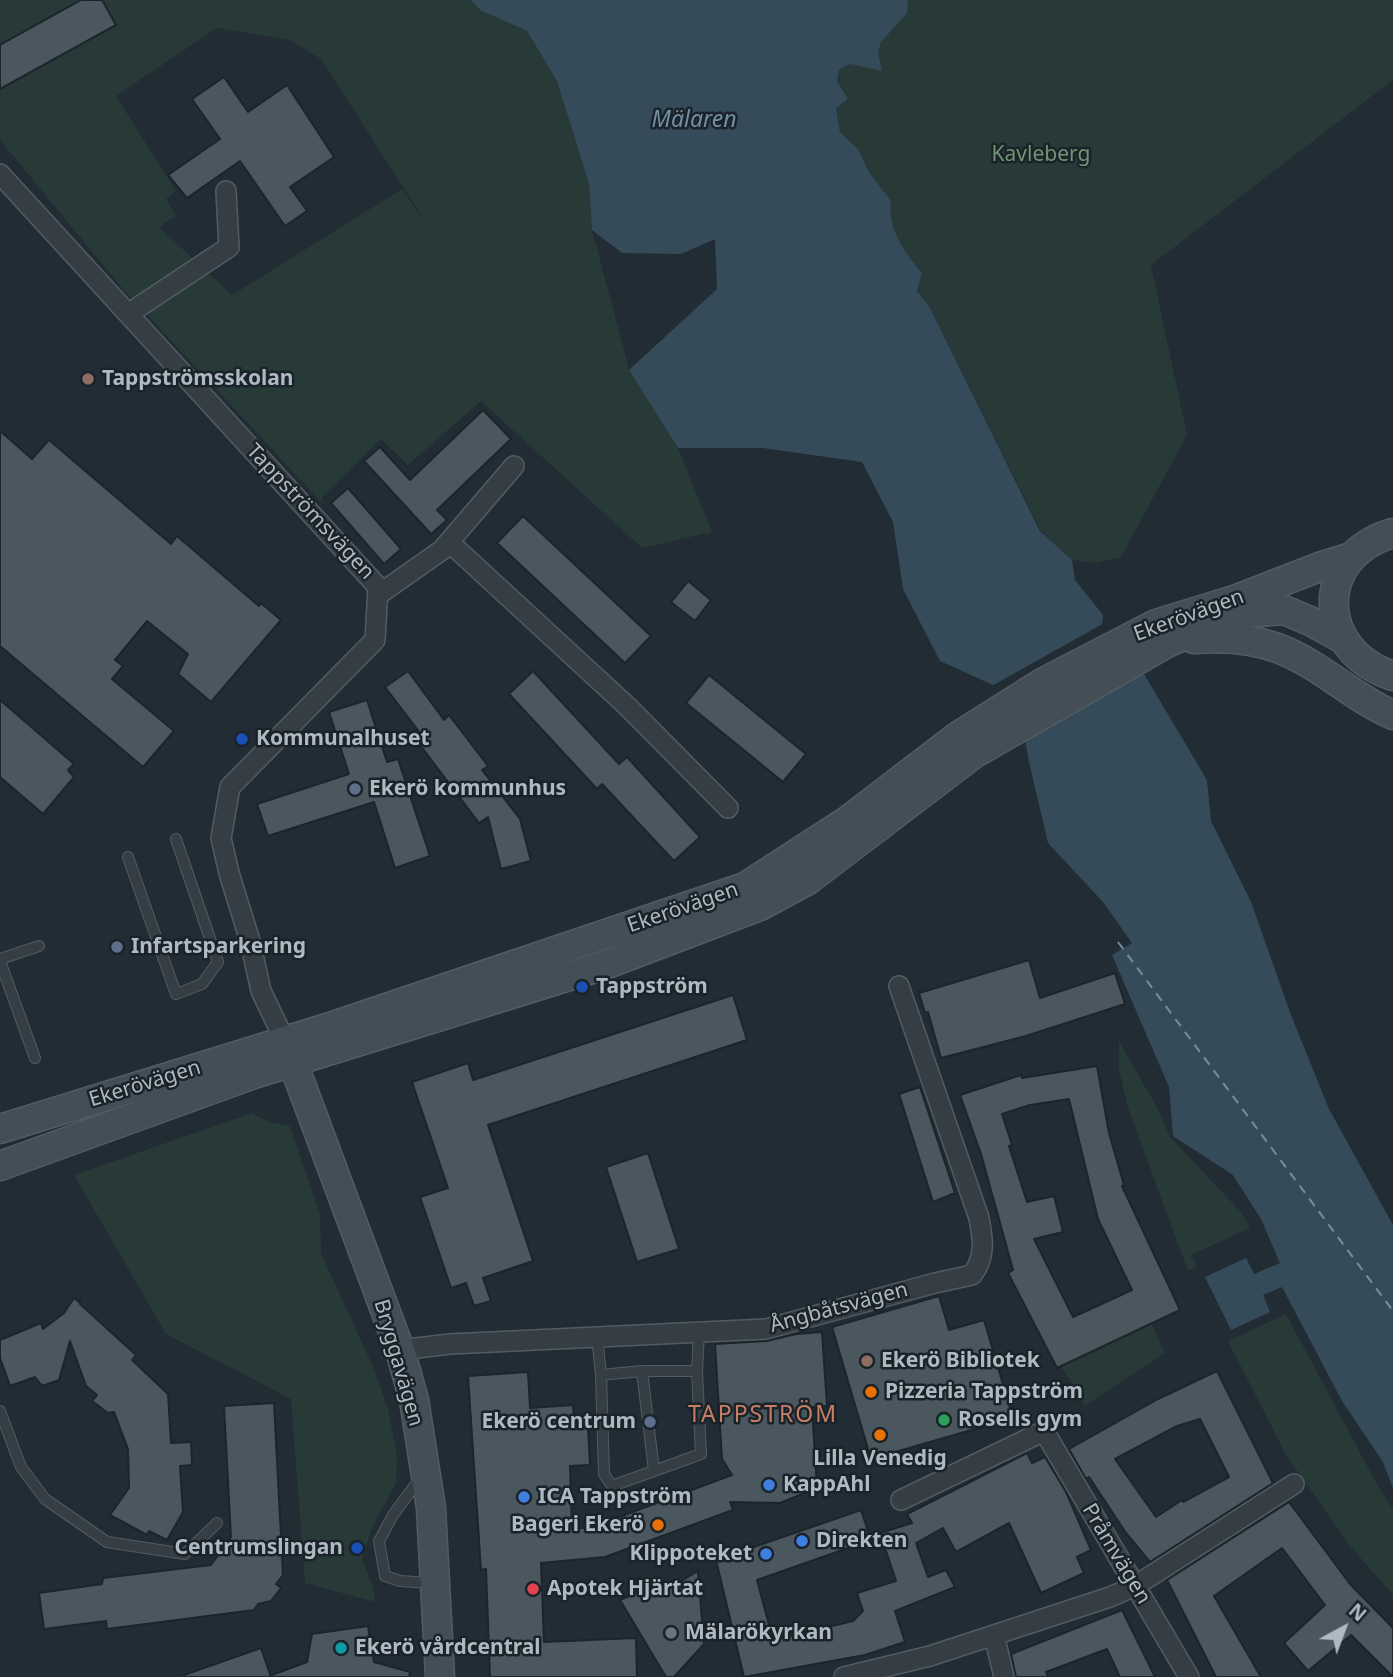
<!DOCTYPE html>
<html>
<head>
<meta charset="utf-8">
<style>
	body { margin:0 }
	#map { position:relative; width:1393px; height:1677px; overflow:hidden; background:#212c34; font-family:"Noto Sans",sans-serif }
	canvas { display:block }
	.north { position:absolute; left:1309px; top:1593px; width:70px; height:70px; -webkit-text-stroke:5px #1a2329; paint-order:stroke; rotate:41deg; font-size:19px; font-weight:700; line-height:28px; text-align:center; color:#afb9c1 }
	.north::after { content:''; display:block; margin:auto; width:24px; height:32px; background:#afb9c1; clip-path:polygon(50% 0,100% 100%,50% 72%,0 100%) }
</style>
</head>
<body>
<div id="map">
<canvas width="1393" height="1677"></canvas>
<div class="north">N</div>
</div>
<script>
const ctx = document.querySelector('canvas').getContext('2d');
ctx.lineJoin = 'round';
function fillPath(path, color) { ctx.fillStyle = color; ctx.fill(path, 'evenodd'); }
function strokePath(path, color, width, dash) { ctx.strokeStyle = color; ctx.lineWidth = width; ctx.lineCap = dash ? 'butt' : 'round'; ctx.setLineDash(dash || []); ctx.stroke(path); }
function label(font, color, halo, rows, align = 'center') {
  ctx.font = font + ' "Noto Sans",sans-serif'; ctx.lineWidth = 5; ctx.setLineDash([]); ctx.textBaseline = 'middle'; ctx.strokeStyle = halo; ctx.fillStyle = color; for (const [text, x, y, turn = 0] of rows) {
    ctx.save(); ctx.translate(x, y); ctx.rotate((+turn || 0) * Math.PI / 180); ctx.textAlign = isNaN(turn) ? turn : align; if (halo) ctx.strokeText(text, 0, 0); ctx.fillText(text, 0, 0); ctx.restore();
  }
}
const green = new Path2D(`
	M0,0H471L480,10L527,31L557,81L589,184L592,230L629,369L678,448L712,532L642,548L481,401L408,465L381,439L322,497L323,504L123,289L0,140ZM217,28L290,40L321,59L426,223L402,189L232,295L159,227L176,216L166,199L176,191L116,96Z
	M908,0H1393V80L1151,265L1187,435L1121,557L1096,563L1072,560L1041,531L929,306L917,291L922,273C905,252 887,229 891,201L869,172L858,149L840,132L836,108L848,99L837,81L839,70L850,64L863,65L878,52L881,42L906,13Z
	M1119,1041L1158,1109L1170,1137L1241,1212L1250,1228L1191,1255L1197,1267L1188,1271L1128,1108L1119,1070Z
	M252,1113L269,1122L290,1126L320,1215L321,1253L374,1369L388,1409L397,1455L396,1483L372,1528L362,1559L373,1586L375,1602L305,1583L291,1399L166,1334L74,1175Z
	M1286,1314L1379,1488L1393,1509V1595L1350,1546L1286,1455L1228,1341Z
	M1151,1323L1165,1353L1085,1406L1061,1366Z`);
const water = new Path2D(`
	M471,0H908L907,13L881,42L878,52L882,71L850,64L839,70L837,81L848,99L836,108L840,132L858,149L869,172L891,201C887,229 905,252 922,273L917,291L929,306L1040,531L1072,560L1075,580L1103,615L1099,661L1128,674H1144L1207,780L1211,821L1251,902L1291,1015L1329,1109L1393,1225V1488L1383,1462L1342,1401L1282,1287L1263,1295L1270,1312L1231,1330L1205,1277L1246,1258L1254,1274L1280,1263L1261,1219L1233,1175L1173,1136L1169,1087L1112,955L1132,943L1103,902L1048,843L1029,762L1017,696L940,661L903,589L893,522L862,462L763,448H678L629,370L717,289L715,239L681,254L622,253L592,230L589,184L557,81L527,31L480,10Z`);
const pier = new Path2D(`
	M1106,622L1102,661L1013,698L990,687Z`);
const ferry = new Path2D(`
	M1118,942L1393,1311`);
const building = new Path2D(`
	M81,0H102L116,25L0,89V45Z
	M224,77L248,112L287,85L334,157L290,187L307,211L285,226L240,161L187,198L168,175L220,139L192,99Z
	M483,410L511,439L437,510L447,520L431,534L364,461L380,447L410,480Z
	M0,431L32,459L49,440L171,544L177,536L259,606L261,603L281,620L211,702L178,674L188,654L147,621L115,660L123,666L112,679L174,731L143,767L0,646Z
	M348,488L401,549L384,564L331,503Z
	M523,516L651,636L625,663L497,543Z
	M688,581L711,600L695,621L671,602Z
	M408,671L444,720L449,715L488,766L482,770L520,819L531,861L501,869L488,817L479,823L420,745V739L423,737L385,687Z
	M533,671L619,764L627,757L700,837L674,861L602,784L597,789L509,694Z
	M709,675L806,754L783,782L686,703Z
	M0,700L74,764L68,770L74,777L43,814L0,777Z
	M367,700L387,762L398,759L430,856L395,868L374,802L268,836L257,804L349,774L329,712Z
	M1029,960L1040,998L1115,973L1125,1004L1026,1036L941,1058L928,1012L925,1013L919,993Z
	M733,995L747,1040L488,1125L533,1261L483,1278L491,1301L474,1306L466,1283L451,1288L420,1197L448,1188L412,1082L468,1063L473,1080Z
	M1097,1066L1109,1133L1124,1185L1122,1186L1180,1310L1057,1368L1008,1273L1013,1270L981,1154L960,1095L1021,1075L1022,1078ZM1069,1099L1098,1219L1132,1290L1073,1317L1034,1239L1063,1232L1054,1196L1027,1202L1009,1146L1012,1145L1002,1114L1030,1105Z
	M920,1087L955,1193L933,1202L899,1094Z
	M648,1153L679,1249L637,1262L606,1167Z
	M939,1296L949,1330L984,1320L1013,1418L871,1459L832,1327Z
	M74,1298L79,1302L81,1300L80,1304L136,1355L132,1360L168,1394L171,1443L191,1442L192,1465L180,1466L183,1512L167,1540L149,1531L147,1535L110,1515L129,1488L128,1449L114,1412L108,1413L92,1401L97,1395L86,1386L70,1341L59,1380L42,1386L35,1377L10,1386L0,1358V1340L41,1323L43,1329L64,1313Z
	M822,1332L827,1406L812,1407L817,1488L780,1503L730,1502L733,1510L605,1557L541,1563L544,1642L636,1638L637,1677H490L486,1569L481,1570L468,1376L528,1372L530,1408L573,1405L575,1428L588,1427L590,1465L570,1466L572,1529L592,1527L732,1475L722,1459L715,1344L767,1341L796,1334Z
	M1217,1371L1273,1483L1150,1562L1126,1533L1089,1477L1086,1479L1069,1449L1158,1399ZM1200,1419L1229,1477L1183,1502L1182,1500L1156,1517L1115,1459L1177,1426Z
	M274,1403L283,1575L276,1584L281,1588L271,1601L258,1604L254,1610L107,1629L106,1621L44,1629L39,1593L102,1584L103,1578L211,1565L231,1537L224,1406Z
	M1027,1453L1032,1463L1045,1457L1066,1492L1091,1550L1077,1557L1084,1573L1041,1593L1009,1523L956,1552L943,1528L916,1543L928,1577L946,1570L955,1587L895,1611L905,1642L865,1655L744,1677L716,1560L861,1510L871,1540L757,1580L773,1640L853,1621L863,1611L857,1593L896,1581L880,1533L912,1523L907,1514Z
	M1289,1502L1350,1584L1393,1628V1677L1351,1635L1308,1671L1284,1643L1325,1605L1282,1548L1214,1596L1261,1677H1216L1167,1580Z
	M698,1571L704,1644L674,1677H666L620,1600L661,1582L666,1590Z
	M1122,1610L1155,1677H1120L1107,1649L1046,1672L1048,1677H1016L1011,1654Z
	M368,1626L374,1662L410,1672L409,1677H272V1675L307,1662L312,1634Z
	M261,1648L271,1677H185L184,1675Z`);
const service = new Path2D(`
	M128,857L176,994L202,984L218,962L176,839
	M0,959L39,946
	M0,961L35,1058
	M597,1336L601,1375L604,1474L612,1486L701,1454L697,1371
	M642,1371L654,1471
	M601,1375L642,1371H697L699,1333
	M0,1411L21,1467L45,1499L107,1542L185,1554L217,1523
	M421,1477L393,1515L379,1541L385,1576L400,1581L431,1583`);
const minor = new Path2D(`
	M0,174L378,587L375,640L230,787L221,838L229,873L250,941L261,991L285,1041
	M128,314L229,247L226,191
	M449,542L627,706L728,808
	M378,595L442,550L514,466
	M400,1350L450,1344L766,1329L935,1283L972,1275C986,1257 983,1239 979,1218L899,986
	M901,1500L1044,1431L1189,1677
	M994,1635L1004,1677
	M844,1677L930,1656L1110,1597L1135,1586L1294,1484`);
const secondary = new Path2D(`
	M1393,533C1313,556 1315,651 1393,676
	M1194,639C1223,637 1252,638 1280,649C1321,665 1353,698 1393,715
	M287,1047L400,1350L414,1400L431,1508L440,1677
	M0,1129L333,1026L745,887L847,821L958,736L1042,683L1156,624L1237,599L1322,566L1351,557
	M0,1166L254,1074L602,966L760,906L808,880L975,753L1167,643L1234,614L1284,610L1310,621L1343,639`);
const markers = [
	[88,379,7,"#8d6e63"],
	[242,739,7,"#1a4fb4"],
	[355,789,7,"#5c6f8a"],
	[117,947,7,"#5c6f8a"],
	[582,987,7,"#1a4fb4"],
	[867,1361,7,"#8d6e63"],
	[871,1392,7,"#e8710a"],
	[944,1420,7,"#2e9e5b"],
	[650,1422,7,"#5c6f8a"],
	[880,1435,7,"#e8710a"],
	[769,1485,7,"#3f7fe0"],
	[524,1497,7,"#3f7fe0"],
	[658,1525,7,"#e8710a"],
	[802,1541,7,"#3f7fe0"],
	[357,1548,7,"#1a4fb4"],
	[766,1554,7,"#3f7fe0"],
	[533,1589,7,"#e0444e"],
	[671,1633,7,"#6b7280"],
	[341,1648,7,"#0f9aa8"]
];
const parkNames = [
	["Kavleberg",1041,155]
];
const poiNames = [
	["Tappströmsskolan",102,379],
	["Kommunalhuset",256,739],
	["Ekerö kommunhus",369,789],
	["Infartsparkering",131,947],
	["Tappström",596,987],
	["Ekerö Bibliotek",881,1361],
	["Pizzeria Tappström",885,1392],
	["Rosells gym",958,1420],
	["Ekerö centrum",636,1422,"right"],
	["Lilla Venedig",880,1459,"center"],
	["KappAhl",783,1485],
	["ICA Tappström",538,1497],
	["Bageri Ekerö",644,1525,"right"],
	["Direkten",816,1541],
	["Centrumslingan",343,1548,"right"],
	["Klippoteket",752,1554,"right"],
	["Apotek Hjärtat",547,1589],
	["Mälarökyrkan",685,1633],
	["Ekerö vårdcentral",355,1648]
];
const streetNames = [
	["Tappströmsvägen",310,512,47],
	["Ekerövägen",1189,616,-20],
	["Ekerövägen",683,908,-19],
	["Ekerövägen",145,1084,-17],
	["Ångbåtsvägen",839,1308,-15],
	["Bryggavägen",398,1363,74],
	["Pråmvägen",1116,1554,59]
];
const waterNames = [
	["Mälaren",694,120]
];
const neighbourhoodNames = [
	["TAPPSTRÖM",763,1415]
];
fillPath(green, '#273a37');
fillPath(water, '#364b59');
fillPath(pier, '#212c34');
strokePath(ferry, '#728fa2', 2, [9, 7]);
fillPath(building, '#4a575f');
strokePath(building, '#1c252b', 2);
strokePath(service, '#525c62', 12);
strokePath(minor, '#525c62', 22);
strokePath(secondary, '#525c62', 31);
strokePath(service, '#353e45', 10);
strokePath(minor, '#353e45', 19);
strokePath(secondary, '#434e57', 28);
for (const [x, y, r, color] of markers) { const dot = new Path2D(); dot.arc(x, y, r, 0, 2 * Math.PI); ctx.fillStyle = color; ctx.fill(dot); strokePath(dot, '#1a2329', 2.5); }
label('21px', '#709572', '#1a2329', parkNames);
label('bold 21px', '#afb9c1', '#1a2329', poiNames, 'left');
label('21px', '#afb9c1', '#1a2329', streetNames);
label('italic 23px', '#728fa2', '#1a2329', waterNames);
ctx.letterSpacing = '2px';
label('23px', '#c77e64', '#1a2329', neighbourhoodNames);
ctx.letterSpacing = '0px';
</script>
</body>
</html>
